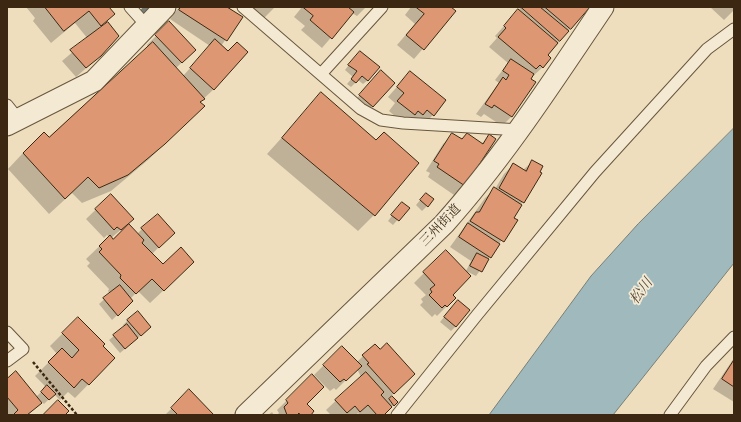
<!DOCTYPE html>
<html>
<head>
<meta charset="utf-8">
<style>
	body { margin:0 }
	#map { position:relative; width:741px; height:422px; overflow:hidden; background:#eedebd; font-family:"IM FELL Double Pica",serif }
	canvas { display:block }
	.frame { position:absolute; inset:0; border:8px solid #3c2812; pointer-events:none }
</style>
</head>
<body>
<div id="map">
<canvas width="741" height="422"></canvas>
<div class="frame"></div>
</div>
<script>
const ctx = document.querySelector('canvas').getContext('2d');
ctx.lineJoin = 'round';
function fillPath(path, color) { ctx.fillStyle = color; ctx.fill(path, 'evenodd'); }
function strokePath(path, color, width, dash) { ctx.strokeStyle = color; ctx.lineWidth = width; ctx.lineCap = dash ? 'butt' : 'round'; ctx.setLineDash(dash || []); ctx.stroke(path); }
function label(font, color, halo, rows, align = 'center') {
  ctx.font = font + ' "IM FELL Double Pica","Noto Serif JP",serif'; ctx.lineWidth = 3.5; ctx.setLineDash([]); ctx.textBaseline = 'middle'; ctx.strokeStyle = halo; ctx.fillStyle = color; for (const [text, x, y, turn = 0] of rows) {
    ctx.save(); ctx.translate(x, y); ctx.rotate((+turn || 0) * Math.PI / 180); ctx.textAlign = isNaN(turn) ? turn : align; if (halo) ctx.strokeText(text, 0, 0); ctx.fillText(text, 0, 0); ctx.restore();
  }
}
const water = new Path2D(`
	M734,128V263L613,415H489L591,276L638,224Z`);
const shadow = new Path2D(`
	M26,7H108L114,14L98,29L100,56L76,77L62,61L88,39L75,23L51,43L33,21L35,18Z
	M179,7H225L241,18L221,46L214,89L200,102L204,106L148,160L111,191L82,203L72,193L49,214L8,169L23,153L49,138L148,47L147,45L169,23L195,50L176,68L183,76L210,46L170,19Z
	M251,7H275L263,19Z
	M302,7H366L357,16L352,13L322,48L301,30L305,26L294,17Z
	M411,7H450L455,11L414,59L397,45L415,24L405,15Z
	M521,7H589L547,56L543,67L533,76L532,75L529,79L534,83L511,117L502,126L484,114L481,117L476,114L499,83L495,80L508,63L489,47L497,38L495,36Z
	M710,7H734V10L724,20Z
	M355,57L368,80L363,84L358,80L351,87L347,84L353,77L345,70Z
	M410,72L433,115L424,124H404L389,111L395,103L388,97Z
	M372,81V106L363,116L351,105Z
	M321,94L374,215L358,231L267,154Z
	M467,134L481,144L490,136L464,185L454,195L428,177L430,173L426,171L443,144L453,135L461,140Z
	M533,161L540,173L513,218L516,220L476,276L466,271L471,261L450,247L485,198L495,189L504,174L513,165L523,170Z
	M111,195L123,228L111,238L113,240L137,234L142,229L164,242L152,254L162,266L180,275L150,303L138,291L130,299L132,301L112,320L99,304L110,294L108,291L109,289L87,266L90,263L86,259L109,237L107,235L104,238L86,219Z
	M421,199L427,206L422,211L416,205Z
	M398,208H408L393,225L388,221Z
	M446,251L451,295L455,298L437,316L435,314L432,317L420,305L423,302L421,299L426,295L414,283Z
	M453,306L456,326L451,331L440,322Z
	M78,318L114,358L75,398L68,392L60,400L54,394L44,404L42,402L28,415H7V380L36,397L46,387L35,376L57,354L50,346Z
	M128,320L145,332L120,353L109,340L125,327L123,325Z
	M342,347L357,362L363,356L405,383L391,396L397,402L383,415H360L358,413L356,415H331L326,410L361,377L357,369L336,390L334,388L330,391L314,375Z
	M734,358V402L713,389Z
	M312,376L306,404L309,415H277L279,413L277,410Z
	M189,391L213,415H165Z
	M272,412L274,415H268Z`);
const stream = new Path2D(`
	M138,20L147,7`);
const building = new Path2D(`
	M45,7H109L115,14L101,26L89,11L64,31Z
	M181,7H227L243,17L227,41L179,10Z
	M303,7H348L354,12L332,39L310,20L313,16Z
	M416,7H451L456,11L424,50L406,35L424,14Z
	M521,7H540L569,31L560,41Z
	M545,7H590L571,29Z
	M518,9L558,43L548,55L551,58L543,68L540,65L536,69L498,37L506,28L504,26Z
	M169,21L196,50L182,63L155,35Z
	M108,22L119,36L101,56L86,68L70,50Z
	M215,39L228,51L237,42L248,52L214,90L190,68Z
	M153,42L205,99L200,102L205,106L165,144L128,175L99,188L88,177L65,199L23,153L44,132L49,137Z
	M360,51L380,67L368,81L362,76L356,83L351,79L357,71L348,65Z
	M511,59L534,74L531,79L536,82L512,117L494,105L492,108L485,104L503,77L506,80L509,75L503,71Z
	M381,70L395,83L373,107L359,95Z
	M410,71L446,100L434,116L427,110L423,115L418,111L415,115L397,101L404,93L397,87Z
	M321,92L376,140L384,132L419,163L375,216L282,138Z
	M452,133L462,139L467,133L483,144L489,134L496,139L465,186L437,167L439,164L434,161Z
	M532,160L543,166L540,172L542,173L524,203L499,188L513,163L526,171Z
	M494,187L522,205L514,218L518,220L504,242L470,221L476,212H479Z
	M426,193L434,199L428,207L420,200Z
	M111,194L134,219L121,230L117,227L114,230L95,209Z
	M402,202L410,208L399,221L391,215Z
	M158,214L175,233L159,248L141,228Z
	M468,223L500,244L491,258L459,237Z
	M129,224L144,240L142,243L163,264L181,247L194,262L164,291L152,279L136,294L120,278L121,275L99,252L102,249L99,246L110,235L113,239Z
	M446,250L471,276L453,295L456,298L447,307L445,305L442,308L429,295L432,292L430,289L435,285L423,272Z
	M477,253L489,259L482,272L470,266Z
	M120,285L133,301L118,316L103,298Z
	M458,300L470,310L456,327L444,317Z
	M138,311L151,327L141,336L127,320Z
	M78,317L105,344L103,346L115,358L89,385L82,379L74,388L48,362L62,348L72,358L79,350L62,333Z
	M127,324L138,338L125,349L113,335Z
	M387,343L415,374L394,394L367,364L369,363L362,355L375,344L380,349Z
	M342,346L362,366L346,381L344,379L340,382L323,365Z
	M734,360V387L722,379Z
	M16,371L42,403L27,415H13L18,410L7,397V379Z
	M366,372L384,392L381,395L392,407L384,415H377L368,405L360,412L355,406L347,413L335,400Z
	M312,374L324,387L307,404L314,411L311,415H300L299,413L297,415H287L284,407L288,403L286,400Z
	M47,385L56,394L49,400L41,392Z
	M189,389L214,415H178L171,408Z
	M392,396L398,402L394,406L389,399Z
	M58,400L69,411L65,415H43Z`);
const path = new Path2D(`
	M33,362L77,415`);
const service = new Path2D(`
	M130,7L147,26
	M243,7L361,109L381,120L403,123L520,130
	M321,74L382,7
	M7,105L19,120
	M7,332L23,349L7,361
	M397,415L477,315L595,172L707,49L734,29
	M670,415L706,366L734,337`);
const minor = new Path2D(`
	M7,125L94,81L165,7
	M246,415L444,224C504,157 553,81 603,7`);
const streetNames = [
	["三州街道",441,226,-46]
];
const waterNames = [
	["松川",642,292,-54]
];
fillPath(water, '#9fb9bc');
strokePath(water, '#777f78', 1);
fillPath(shadow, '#0003');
strokePath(stream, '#777f78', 7);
fillPath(building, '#dd9773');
strokePath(building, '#3c2812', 1);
strokePath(service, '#68563d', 13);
strokePath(minor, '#68563d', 23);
strokePath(path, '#3c2812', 2.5, [3, 2]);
strokePath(service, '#f4ead4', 11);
strokePath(minor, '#f4ead4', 21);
label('13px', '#3c2812', '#f4ead4', streetNames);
label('italic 14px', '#554c3c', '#f4ead4', waterNames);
</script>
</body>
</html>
